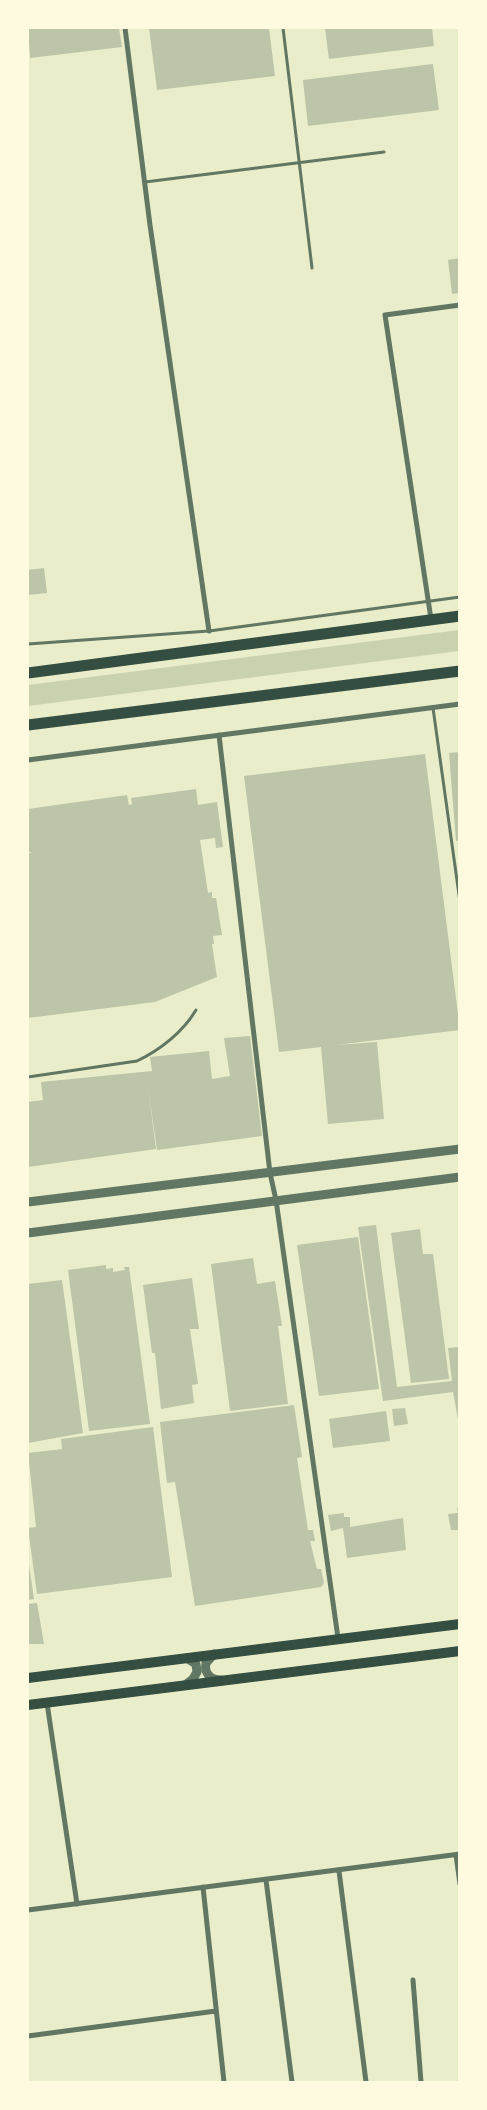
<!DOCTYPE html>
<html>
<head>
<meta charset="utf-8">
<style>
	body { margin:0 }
	#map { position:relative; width:487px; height:2110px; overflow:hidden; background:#e9edc9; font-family:"PT Serif",serif }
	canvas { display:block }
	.frame { position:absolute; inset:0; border:29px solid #fefae0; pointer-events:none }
</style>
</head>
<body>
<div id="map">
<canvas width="487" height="2110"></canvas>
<div class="frame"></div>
</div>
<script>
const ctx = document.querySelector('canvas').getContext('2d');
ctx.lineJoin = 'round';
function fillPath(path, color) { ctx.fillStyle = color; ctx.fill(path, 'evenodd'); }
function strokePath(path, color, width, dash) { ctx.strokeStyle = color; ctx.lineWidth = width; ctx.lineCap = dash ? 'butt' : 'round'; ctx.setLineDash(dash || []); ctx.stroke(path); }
const green = new Path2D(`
	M459,630V651L28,706V685Z`);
const building = new Path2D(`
	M28,28H119L122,47L30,58Z
	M149,28H269L275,76L157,90Z
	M325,28H432L434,46L329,59Z
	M433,64L439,110L308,126L303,80Z
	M460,258V293L452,294L448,260Z
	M44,568L47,593L28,595V570Z
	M460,752V840L456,841L449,753Z
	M425,754L460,1030L336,1045L377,1042L384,1119L328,1124L321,1047L279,1052L244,776Z
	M196,789L198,805L217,802L223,847L216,848L215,838L200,840L208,893L212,892V898H216L222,935L213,936L214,944H212L217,977L155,1002L28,1018V853H32L28,851V809L127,795L129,805L132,804L131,798Z
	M250,1036L262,1136L157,1150L148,1087L156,1149L28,1167V1102L43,1100L41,1082L152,1071L150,1057L209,1051L212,1079L230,1076L224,1038Z
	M376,1225L397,1387L452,1381L448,1348L460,1347V1430L453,1392L383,1401L358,1227Z
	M420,1229L423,1254H433L449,1379L411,1383L391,1233Z
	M358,1237L379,1389L319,1396L297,1245Z
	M253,1258L257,1284L275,1281L282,1326H278L288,1404L230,1411L211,1264Z
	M106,1265V1269L113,1268V1272L125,1270L124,1267H129L150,1424L89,1431L68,1270Z
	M192,1278L199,1329H190L198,1384L192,1385L194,1403L161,1409L155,1353H152L143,1285Z
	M62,1280L83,1433L28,1443V1284Z
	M294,1405L302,1457L297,1458L308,1530H313L315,1541H310L317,1569H321L324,1583L321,1587L195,1606L175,1482L167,1483L160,1422Z
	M405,1408L408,1424L394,1426L392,1409Z
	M386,1411L390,1441L333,1448L329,1419Z
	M153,1427L172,1577L37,1594L28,1528L36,1527L28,1453L62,1449L61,1439Z
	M457,1508H460V1530H451L448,1514L458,1513Z
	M344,1513V1517H350V1527L403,1518L406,1550L347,1558L343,1528L331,1531L328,1515Z
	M28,1558L34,1599L28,1600Z
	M37,1603L44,1644H28V1604Z`);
const service = new Path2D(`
	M283,28L312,268
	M145,182L384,152
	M28,644L209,631L460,597
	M433,708L460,902
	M28,1077L137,1061C160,1050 183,1032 196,1010`);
const minor = new Path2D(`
	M125,28L150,225L209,631
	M431,619L385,315L460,305
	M219,735L270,1173L276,1200L338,1638
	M28,760L460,704
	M47,1703L77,1904
	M456,1855L460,1884
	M339,1871L366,2082
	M266,1880L292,2082
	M203,1887L224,2082
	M28,1910L460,1854
	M413,1980L421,2082
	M28,2036L216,2011`);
const tertiary = new Path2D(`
	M28,1202L460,1149
	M28,1233L460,1177
	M214,1654L206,1663C204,1673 210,1680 221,1680
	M185,1685L193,1679L197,1672L196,1664L186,1658`);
const secondary = new Path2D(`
	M28,1678L460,1624
	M28,1705L460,1651`);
const primary = new Path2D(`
	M28,673L460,616
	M28,725L460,671`);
fillPath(green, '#cad2ad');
fillPath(building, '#bcc5a7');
strokePath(service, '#617663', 3);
strokePath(minor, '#617663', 5);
strokePath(tertiary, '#617663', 9);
strokePath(secondary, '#344e41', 10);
strokePath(primary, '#344e41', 11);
</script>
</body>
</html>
